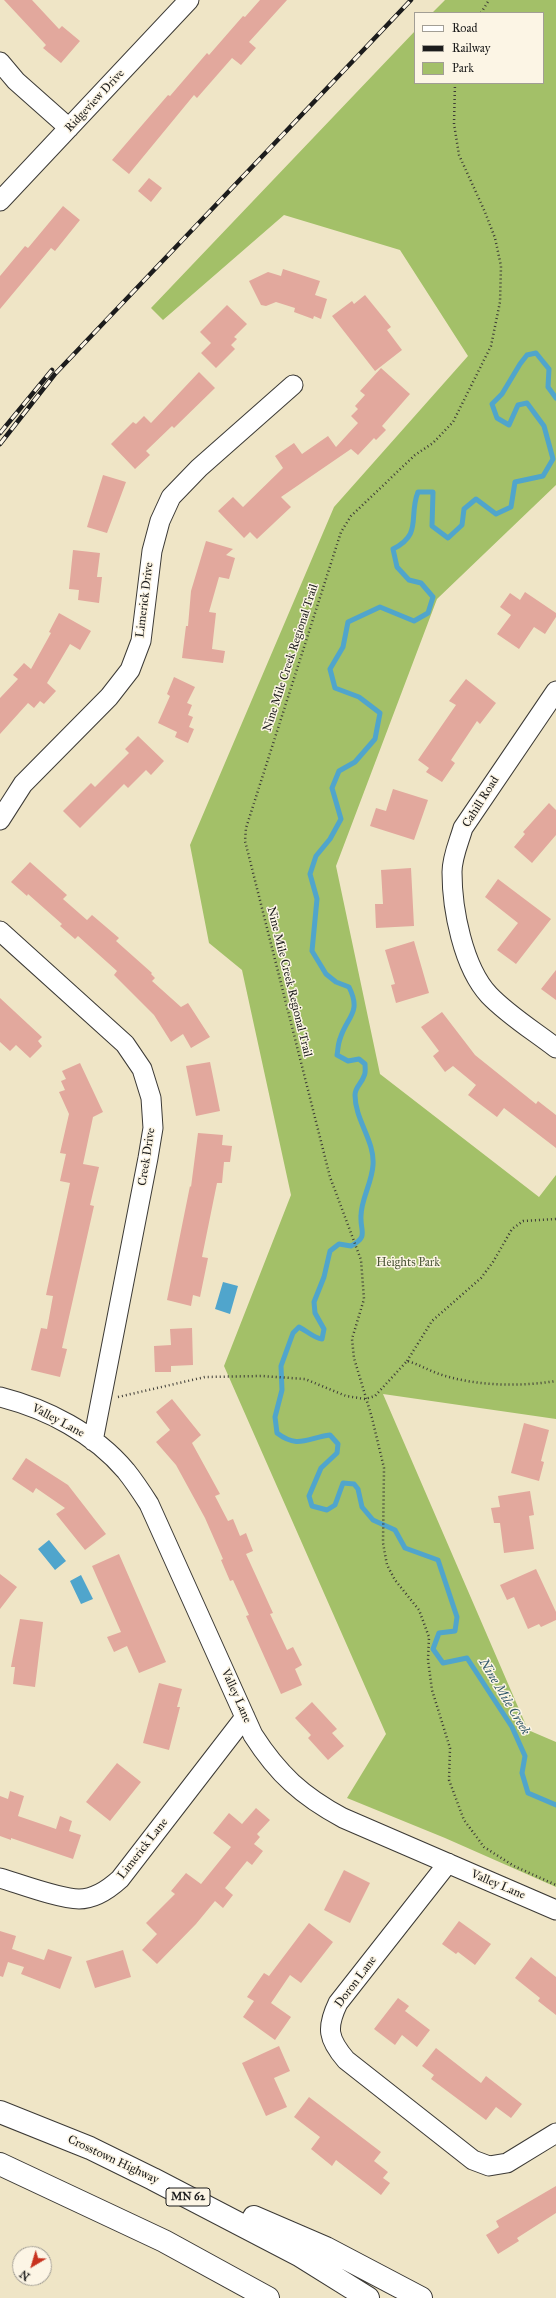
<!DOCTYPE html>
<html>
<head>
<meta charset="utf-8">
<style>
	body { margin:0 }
	#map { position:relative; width:556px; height:2298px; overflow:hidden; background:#efe5c6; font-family:"IM FELL Great Primer",serif }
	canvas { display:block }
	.legend { position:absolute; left:414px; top:12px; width:130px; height:72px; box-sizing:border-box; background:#fcf5e5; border:1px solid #a29e95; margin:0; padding:5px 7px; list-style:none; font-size:12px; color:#1c1c1c }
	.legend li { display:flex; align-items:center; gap:8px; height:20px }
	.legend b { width:20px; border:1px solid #a29e95 }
	.north { position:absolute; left:12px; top:2246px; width:40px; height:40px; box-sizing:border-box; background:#fcf5e5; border:1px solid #a29e95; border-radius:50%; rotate:218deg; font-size:11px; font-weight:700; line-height:16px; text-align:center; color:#1c1c1c }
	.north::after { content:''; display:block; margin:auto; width:14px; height:18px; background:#c8321e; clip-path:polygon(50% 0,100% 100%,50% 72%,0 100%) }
</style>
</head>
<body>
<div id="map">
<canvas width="556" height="2298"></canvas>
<ul class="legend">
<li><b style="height:5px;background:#fff"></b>Road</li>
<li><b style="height:5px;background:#1c1c1c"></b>Railway</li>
<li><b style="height:11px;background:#a3c068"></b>Park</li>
</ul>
<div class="north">N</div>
</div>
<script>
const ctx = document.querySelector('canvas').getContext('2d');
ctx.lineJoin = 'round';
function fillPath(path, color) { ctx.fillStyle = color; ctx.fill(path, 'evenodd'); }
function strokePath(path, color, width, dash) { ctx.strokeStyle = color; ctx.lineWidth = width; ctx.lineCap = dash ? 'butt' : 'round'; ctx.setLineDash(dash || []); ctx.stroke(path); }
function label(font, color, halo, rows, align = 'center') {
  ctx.font = font + ' "IM FELL Great Primer",serif'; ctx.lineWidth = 3; ctx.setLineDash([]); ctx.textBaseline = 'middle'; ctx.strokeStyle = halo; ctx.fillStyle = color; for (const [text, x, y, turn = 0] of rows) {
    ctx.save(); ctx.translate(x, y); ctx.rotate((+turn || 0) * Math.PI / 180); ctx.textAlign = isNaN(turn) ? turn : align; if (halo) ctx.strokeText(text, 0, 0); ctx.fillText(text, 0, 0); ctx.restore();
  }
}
const green = new Path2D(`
	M445,0H556V485L437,599L336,866L380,1074L539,1197L556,1175V1419L383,1394L528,1730L556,1742V1887L445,1838L347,1798L386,1734L224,1366L291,1195L242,970L209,943L190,845L334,507L468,356L400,250L284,215L163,320L151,308L415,31V83H543V13H432Z`);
const water = new Path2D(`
	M223,1282L238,1286L230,1314L215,1309Z
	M49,1540L66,1561L55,1570L38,1549Z
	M81,1575L93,1599L81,1604L70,1581Z`);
const stream = new Path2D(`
	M556,398L548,387L549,369L536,353L527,355L520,364L502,394L492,404L497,418L509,425L518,405L527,403L544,426L553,459L543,476L515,482L511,507L496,514L476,499L464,509L462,525L448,538L432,526L433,492H418C408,517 423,534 393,549L397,567L409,580L421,583L433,597L428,613L414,621L380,607L348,622L343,647L330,669L335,688L359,697L380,713L375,739L355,762L339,771L332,788L341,819L330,839L316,856L310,874L317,899L312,951L326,974L336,982L349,987C362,1013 347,1016 340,1039C338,1044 338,1050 337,1055L348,1061L359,1059L365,1064C365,1068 366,1073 364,1076C362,1083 355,1087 355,1095C355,1120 375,1141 373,1165C372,1183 361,1199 361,1216C360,1232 369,1236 351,1246L339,1244L330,1251L324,1277L314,1302L315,1313L324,1329L322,1339C314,1338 307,1331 299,1327L293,1333L281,1366L282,1390L275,1417L277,1433C298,1449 307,1438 330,1435L338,1444L337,1453L321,1468L309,1496L312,1506L327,1510L335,1505L343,1483L354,1484L358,1489L362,1507L373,1520L395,1530L405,1548L438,1560L457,1617L455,1631L439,1633L433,1649L443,1663L467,1658L512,1727L525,1756L522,1773L528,1793L556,1805`);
const building = new Path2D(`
	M4,0H32L59,29L62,26L80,41L61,63L43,48L46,45Z
	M260,0H287L249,42L256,48L241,65L232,58L197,98L194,95L129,174L112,160L168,95L170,96L207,53L209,55L243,16L245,17Z
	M149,178L162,188L151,202L138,191Z
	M63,206L80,220L55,251L51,248L0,309V276L25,246L28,248Z
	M283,269L320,281L315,295L327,299L321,319L314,316L313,319L294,312L295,308L276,302L266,306L261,305L249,281L268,272L281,276Z
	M365,295L391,327L387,330L402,350L375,371L332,316L352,301L354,304Z
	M227,305L247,324L234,337L237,339L231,345L235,349L216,368L201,353L211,343L200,332Z
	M381,368L410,394L382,426L386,430L376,440L374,438L358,455L351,449L281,497L291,507L257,539L250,532L244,538L218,511L233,497L243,507L283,468L275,456L294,443L302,454L328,436L336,447L358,423L351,416L358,409L355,406L365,395L360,391Z
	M199,372L215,388L174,428L172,426L146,451L150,455L135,469L111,444L133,422L136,424L144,416L151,423Z
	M103,475L126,482L107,533L87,527Z
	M206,541L233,549L226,555L235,558L229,579L219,577L209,612L216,613L212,649L225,651L223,663L182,658L186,626H188L191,591Z
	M73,550L100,553L97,577H102L99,603L78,600L79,590L69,589Z
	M525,592L556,613V617L545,634L534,627L519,649L497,634L511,615L500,607L510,593L520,600Z
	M59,613L91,631L80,650L70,644L47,683L56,691L44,704L40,701L34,708L28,703L0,734V698L18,679L13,675L24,663L31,669L51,633L49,632Z
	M174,677L195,687L187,703L192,705L188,715L193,717L189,727L194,729L188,743L175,737L177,732L158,723L170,696L167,694Z
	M466,679L496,703L480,724L477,721L451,760L455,763L442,782L426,772L429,768L418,760L456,705L449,701Z
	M138,736L164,761L151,775L146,770L128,788L124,784L80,828L63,811L91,783L95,787L129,753L125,749Z
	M393,789L428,800L414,840L370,826L376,808L386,811Z
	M549,803L556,810V835L532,863L514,847L525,834L523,832Z
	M30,862L67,895L63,899L87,920L92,915L119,938L116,941L152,973L151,974L155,978L152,981L181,1007L188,1003L210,1037L191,1048L183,1034L171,1042L154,1015L114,975L117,971L78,936L75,939L60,926L62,924L28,894L27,896L11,882Z
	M411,868L414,926L376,928L375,904H383L381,870Z
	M498,879L551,919L516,964L497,950L518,923L485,897Z
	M414,941L429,993L396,1003L391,985L395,984L385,950Z
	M556,970V1000L541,989Z
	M0,998L42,1037L38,1041L42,1046L30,1058L16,1045L10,1051L0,1042Z
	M442,1012L475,1055L536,1104L538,1101L556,1115V1148L504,1108L497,1117L468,1095L476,1085L453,1066L445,1072L433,1056L439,1051L421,1027Z
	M210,1062L220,1111L196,1116L186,1066Z
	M80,1063L103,1112L93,1117L83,1164L99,1167L90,1205L94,1206L62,1348L67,1349L60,1377L31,1370L41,1328L47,1329L53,1296L46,1295L70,1183L60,1181L66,1154L60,1153L69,1114L59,1092L65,1090L61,1081L66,1079L62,1071Z
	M198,1133L223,1135L222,1145L232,1146L230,1162H224L222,1183H217L202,1257L208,1258L200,1297L193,1295L191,1306L167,1300L190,1186L191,1187Z
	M192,1328L193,1365L171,1366V1372H155L154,1346L171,1345L170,1329Z
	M172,1399L201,1435L192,1443L220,1494L215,1496L228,1521L233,1519L240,1536L246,1533L253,1551L246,1554L273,1613L270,1614L287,1650L293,1647L302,1665L295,1669L302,1685L281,1694L246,1616L249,1615L233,1580L230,1581L221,1560L223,1559L205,1518L176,1465L156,1442L170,1430L156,1412Z
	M524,1423L549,1430L541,1461L544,1462L539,1481L511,1473Z
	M26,1458L68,1485L106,1534L85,1550L56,1514L65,1508L36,1488L33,1493L12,1479Z
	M530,1491L534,1515L529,1516L534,1549L504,1553L500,1523H494L491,1508L500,1507L498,1496Z
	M119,1554L166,1662L139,1673L127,1646L114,1652L107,1637L121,1632L92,1566Z
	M536,1569L556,1612V1620L541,1627L539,1624L528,1629L514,1597L507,1600L500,1585Z
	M0,1574L17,1587L0,1609Z
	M20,1619L43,1622L35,1687L13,1684L15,1667H11Z
	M159,1683L182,1689L177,1707H180L169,1750L143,1743Z
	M312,1702L337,1729L332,1733L344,1746L328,1760L308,1738L311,1735L295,1718Z
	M117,1763L141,1782L110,1821L86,1802Z
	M10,1791L24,1796L18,1816L56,1829L60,1816L72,1821L69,1831L81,1835L73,1859L11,1838V1840L0,1836V1796L8,1799Z
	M256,1808L270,1820L257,1834L260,1837L254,1844L263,1851L252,1865L247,1861L225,1888L233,1895L223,1908L215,1901L196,1924L157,1964L142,1950L157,1934L146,1923L175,1894L171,1891L186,1873L201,1884L231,1847L213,1833L229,1813L242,1824Z
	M344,1870L370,1883L350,1923L324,1910Z
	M459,1921L491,1944L475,1965L458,1952L456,1954L442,1944Z
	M309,1923L333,1942L301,1983L290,1975L271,2003L291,2017L275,2040L243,2017L254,2001L247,1997L264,1973L269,1976Z
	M0,1931L16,1936L12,1949L44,1960L48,1949L72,1957L60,1989L21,1974L24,1967L8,1962L3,1977L0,1976Z
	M123,1950L131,1977L95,1988L86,1961Z
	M531,1957L556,1977V2015L538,2001L540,1998L515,1978Z
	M398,1998L409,2006L405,2011L430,2030L417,2047L402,2035L395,2045L374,2029Z
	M279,2046L290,2071L274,2078L287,2107L266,2116L242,2063Z
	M436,2048L481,2083L486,2076L522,2104L511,2118L496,2107L486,2120L431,2079L434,2075L422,2066Z
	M309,2097L381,2152L374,2161L388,2172L383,2178L390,2183L381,2195L336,2160L332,2166L311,2149L320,2137L294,2117Z
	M556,2186V2213L517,2238L519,2241L498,2254L486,2235L499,2227L496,2221Z`);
const path = new Path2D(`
	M481,13L489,0
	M455,83L454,124L459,155L485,212L495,238L501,266L500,302L491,346L453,422L433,443L415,455L351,516L341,532L246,828L245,841L330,1177L361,1260L364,1299L352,1339L354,1358L372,1418L384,1468L383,1543L387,1565L395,1580L419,1610L429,1637L428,1660L432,1690L450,1748L449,1780L464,1820L484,1847L514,1866L556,1885
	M407,1361L432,1321L481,1278L493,1262L512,1229L523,1221L556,1219
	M118,1397L205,1377L262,1376L305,1379L346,1396L365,1399L375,1396L407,1361C418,1364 428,1370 439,1374C475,1386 518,1387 556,1381`);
const minor = new Path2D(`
	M0,62L16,81L69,128
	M0,201L189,0
	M556,691L463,828C459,842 452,857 452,872C452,909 463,967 489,995C508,1015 534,1031 556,1048
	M0,820L23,784L109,697L130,670L141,641L152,551L160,521L171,497L199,468L293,385
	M0,931L125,1044L142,1069L151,1098L153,1128L148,1158L93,1441
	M0,1397C47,1409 94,1433 126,1471C134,1481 142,1493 149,1504L253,1735C278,1774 302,1796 343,1818L556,1910
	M448,1863L338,2003C326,2028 328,2039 346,2060L473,2160L489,2166L507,2163L556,2133
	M0,1878C20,1884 60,1899 79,1899C95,1899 109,1889 120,1879L245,1717`);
const highway = new Path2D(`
	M0,2112L90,2148L153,2179L299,2255L368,2298
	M0,2164L164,2241L268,2298
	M254,2217L326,2248L421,2298`);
const rail = new Path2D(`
	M0,433L52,370
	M0,444L55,374L411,0`);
const shields = [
	[188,2197,44]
];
const shieldNames = [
	["MN 62",188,2197]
];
const streetNames = [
	["Ridgeview Drive",95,101,-47],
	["Limerick Drive",145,600,-83],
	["Nine Mile Creek Regional Trail",291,658,-72],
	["Cahill Road",481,802,-58],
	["Nine Mile Creek Regional Trail",289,982,76],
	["Creek Drive",147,1157,-81],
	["Valley Lane",58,1421,28],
	["Valley Lane",236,1696,66],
	["Limerick Lane",143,1849,-52],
	["Valley Lane",498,1885,23],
	["Doron Lane",356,1982,-53],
	["Crosstown Highway",113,2160,25]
];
const parkNames = [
	["Heights Park",408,1263]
];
const waterNames = [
	["Nine Mile Creek",504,1697,59]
];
fillPath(green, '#a3c068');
fillPath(water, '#50a5cc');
strokePath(stream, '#50a5cc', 5);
fillPath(building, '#e2a89d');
strokePath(minor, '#3c3a36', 21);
strokePath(highway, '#3c3a36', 24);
strokePath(path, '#3c3a36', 2.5, [1, 3]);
strokePath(minor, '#fff', 19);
strokePath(highway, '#fff', 22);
strokePath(rail, '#1c1c1c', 4.5);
strokePath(rail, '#fcf5e5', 3, [9]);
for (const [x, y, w] of shields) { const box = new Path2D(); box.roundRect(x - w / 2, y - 9, w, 18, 3); ctx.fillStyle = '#fcf5e5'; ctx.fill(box); strokePath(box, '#1c1c1c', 1); }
label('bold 11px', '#1c1c1c', null, shieldNames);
label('12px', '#1c1c1c', '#fcf5e5', streetNames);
label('12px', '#4b5537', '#fcf5e5', parkNames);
label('italic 13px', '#335a6b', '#fcf5e5', waterNames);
</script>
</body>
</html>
